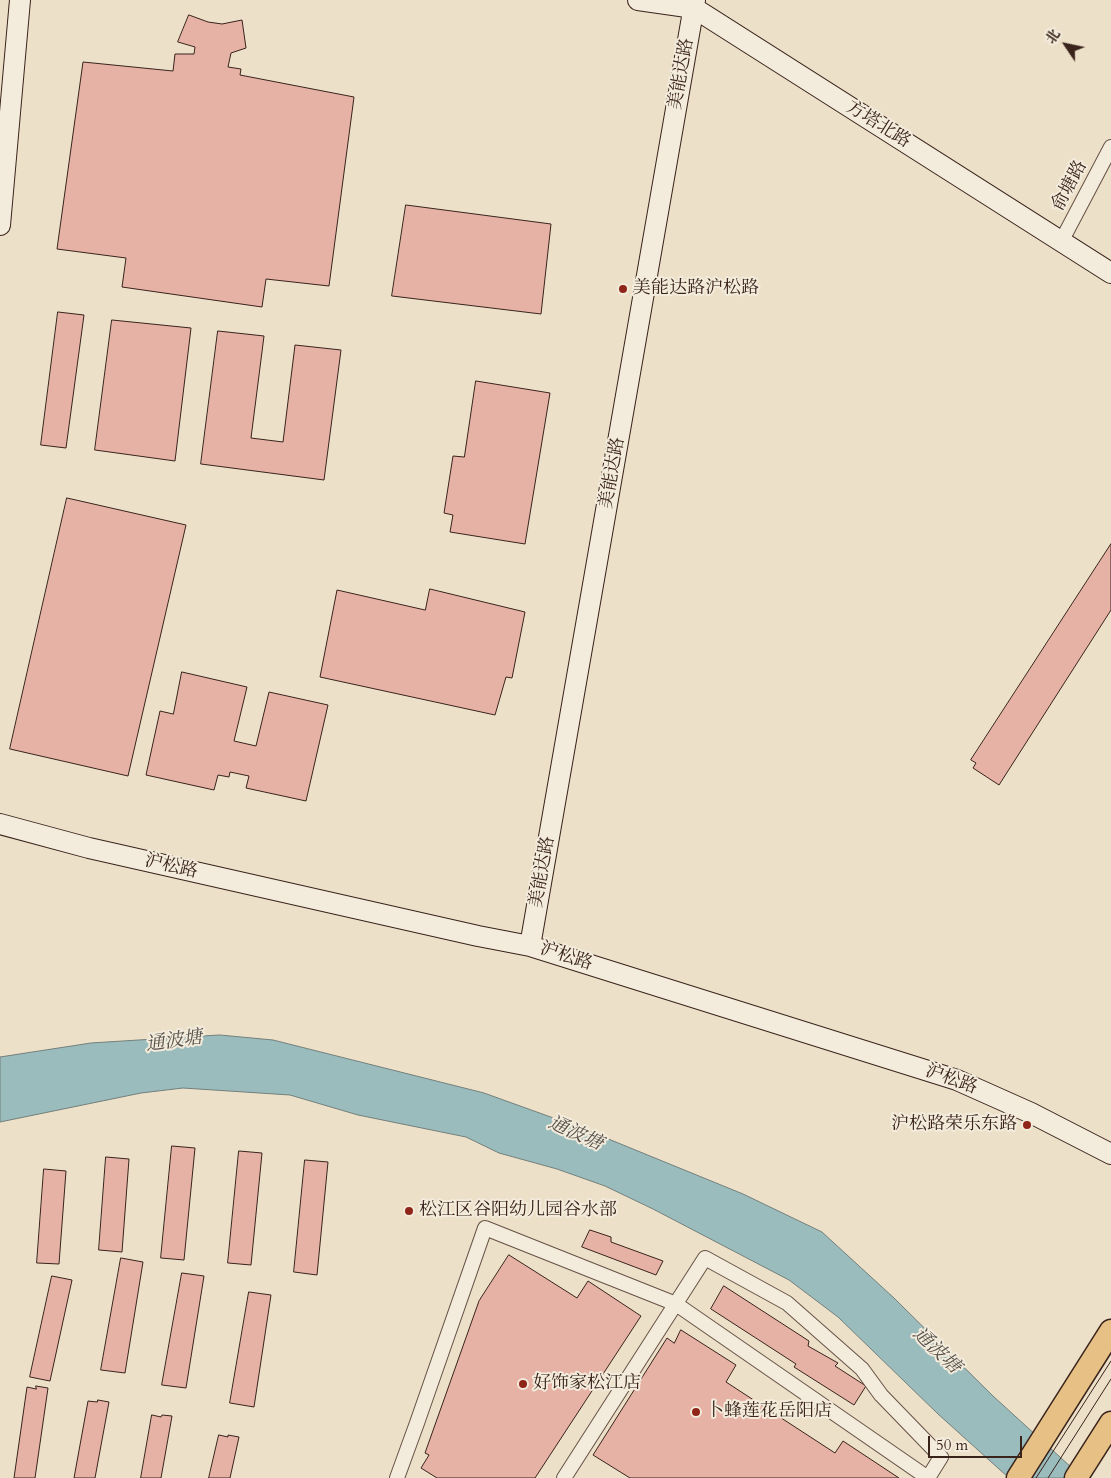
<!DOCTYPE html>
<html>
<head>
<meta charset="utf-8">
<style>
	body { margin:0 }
	#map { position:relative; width:1111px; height:1478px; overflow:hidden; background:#ece0c8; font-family:Cardo,"Noto Serif SC",serif }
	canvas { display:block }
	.north { position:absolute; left:1041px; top:20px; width:50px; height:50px; -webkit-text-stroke:4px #f3ebdb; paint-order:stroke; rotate:304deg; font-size:14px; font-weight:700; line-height:20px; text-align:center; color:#39231b }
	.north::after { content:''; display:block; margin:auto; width:18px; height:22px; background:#39231b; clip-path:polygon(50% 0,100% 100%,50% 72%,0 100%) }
	.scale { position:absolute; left:928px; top:1436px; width:94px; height:22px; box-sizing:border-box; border:2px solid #39231b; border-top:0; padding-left:6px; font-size:15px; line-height:18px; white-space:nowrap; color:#39231b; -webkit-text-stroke:4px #f3ebdb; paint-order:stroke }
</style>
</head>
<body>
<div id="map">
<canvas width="1111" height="1478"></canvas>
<div class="north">北</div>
<div class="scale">50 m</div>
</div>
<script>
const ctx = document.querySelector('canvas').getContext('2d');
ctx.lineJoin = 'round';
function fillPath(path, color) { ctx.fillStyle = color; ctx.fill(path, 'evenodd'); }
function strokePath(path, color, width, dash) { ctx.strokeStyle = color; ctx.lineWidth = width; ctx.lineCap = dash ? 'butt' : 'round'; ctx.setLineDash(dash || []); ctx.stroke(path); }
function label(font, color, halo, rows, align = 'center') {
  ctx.font = font + ' Cardo,"Noto Serif SC",serif'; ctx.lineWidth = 4; ctx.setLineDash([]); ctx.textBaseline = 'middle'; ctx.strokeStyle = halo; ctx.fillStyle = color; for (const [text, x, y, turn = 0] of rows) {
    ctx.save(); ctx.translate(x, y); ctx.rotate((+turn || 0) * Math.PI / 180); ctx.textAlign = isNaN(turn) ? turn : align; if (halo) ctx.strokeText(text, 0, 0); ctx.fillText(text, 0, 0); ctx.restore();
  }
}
const water = new Path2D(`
	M220,1035L273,1040L484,1093L584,1129L743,1194L822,1232L894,1298L993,1396L1083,1478H1009L938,1414L838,1317L789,1280L653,1209L605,1186L557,1169L499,1153L466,1137L358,1115L290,1095L183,1088L141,1093L0,1122V1057L91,1043Z`);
const building = new Path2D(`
	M189,15L208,22L222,24L242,20L246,48L231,53L228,67L241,69L240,75L354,97L329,286L266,279L262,307L122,287L126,258L57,249L83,62L173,71L175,54H194L195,47L178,42Z
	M406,205L551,224L541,314L392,296Z
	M58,312L84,315L66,448L41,445Z
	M112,320L191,328L175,461L95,450Z
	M218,331L264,336L251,438L283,442L295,345L341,350L324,480L201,464Z
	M476,381L550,393L525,544L450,532L453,515L444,513L453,456L464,457Z
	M67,498L186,525L128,776L10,749Z
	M1111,544V610L999,785L973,768L976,763L971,760Z
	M430,589L525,612L512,678L506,677L495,715L320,677L337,590L425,610Z
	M182,672L247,687L234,741L256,746L269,692L328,705L306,801L246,788L249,776L230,772L229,777L218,775L214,790L146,775L160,711L173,714Z
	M172,1146L195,1148L184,1260L161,1258Z
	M239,1151L262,1153L251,1265L228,1263Z
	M106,1157L129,1159L122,1252L99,1250Z
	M305,1160L328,1162L317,1275L294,1272Z
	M44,1169L66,1171L59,1264L37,1263Z
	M590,1230L611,1237V1242L663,1261L656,1275L582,1247Z
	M509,1255L577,1298L588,1281L641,1316L535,1478H437L421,1468L429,1455L425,1453L479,1301Z
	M121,1258L143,1262L125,1373L101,1370Z
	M182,1273L204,1276L186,1388L162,1385Z
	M52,1276L72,1280L50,1381L30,1377Z
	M724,1286L809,1341L808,1346L838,1363L835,1366L866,1386L854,1405L794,1367L796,1364L711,1309Z
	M249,1292L271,1295L254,1407L230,1403Z
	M681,1330L736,1365L726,1382L835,1453L843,1441L899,1478H630L593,1455L667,1338L674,1343Z
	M36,1386L48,1388L35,1478H14L27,1387L36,1389Z
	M98,1400L109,1402L95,1478H74L88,1401L97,1402Z
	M152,1415L161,1417L162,1415L172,1416L161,1478H141Z
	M219,1435L228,1437V1435L239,1437L230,1478H209Z`);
const street = new Path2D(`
	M1061,242L1111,147
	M397,1478L417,1423L485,1228L676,1304L928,1478
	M564,1478L705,1258L787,1303L862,1369L881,1395L941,1457L928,1478`);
const secondary = new Path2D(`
	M638,0L694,8L1111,273
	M0,225L20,0
	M0,824L89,848L478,936L530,946L957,1080L1031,1113L1111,1154
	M530,946L695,0`);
const primary = new Path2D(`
	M1018,1478L1111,1331
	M1076,1478L1111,1423`);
const tram = new Path2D(`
	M1036,1478L1111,1361
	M1048,1478L1111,1379`);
const markers = [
	[623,289,5,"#8f2418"],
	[1027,1125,5,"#8f2418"],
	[409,1211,5,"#8f2418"],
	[523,1384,5,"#8f2418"],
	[696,1412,5,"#8f2418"]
];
const streetNames = [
	["美能达路",682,74,-80],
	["方塔北路",878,125,32],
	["俞塘路",1070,186,-62],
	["美能达路",613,473,-80],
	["沪松路",171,867,13],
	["美能达路",543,872,-80],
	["沪松路",566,957,18],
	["沪松路",951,1080,20]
];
const poiNames = [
	["美能达路沪松路",633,289],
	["沪松路荣乐东路",1017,1125,"right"],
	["松江区谷阳幼儿园谷水部",419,1211],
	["好饰家松江店",533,1384],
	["卜蜂莲花岳阳店",706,1412]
];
const waterNames = [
	["通波塘",174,1042,-8],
	["通波塘",575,1134,24],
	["通波塘",936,1351,43]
];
fillPath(water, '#9abcbc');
strokePath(water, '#737f7c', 1);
fillPath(building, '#e6b2a6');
strokePath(building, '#39231b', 1);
strokePath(street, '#665246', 16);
strokePath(secondary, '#39231b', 22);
strokePath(primary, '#39231b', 25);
strokePath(street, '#f3ebdb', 14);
strokePath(secondary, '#f3ebdb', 20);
strokePath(primary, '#e6c084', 22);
strokePath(tram, '#39231b', 1);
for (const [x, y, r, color] of markers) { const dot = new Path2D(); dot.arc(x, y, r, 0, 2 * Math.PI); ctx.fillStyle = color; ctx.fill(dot); strokePath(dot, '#f3ebdb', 2); }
label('18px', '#39231b', '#f3ebdb', streetNames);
label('18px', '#39231b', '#f3ebdb', poiNames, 'left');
label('italic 19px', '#56514b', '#f3ebdb', waterNames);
</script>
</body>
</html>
